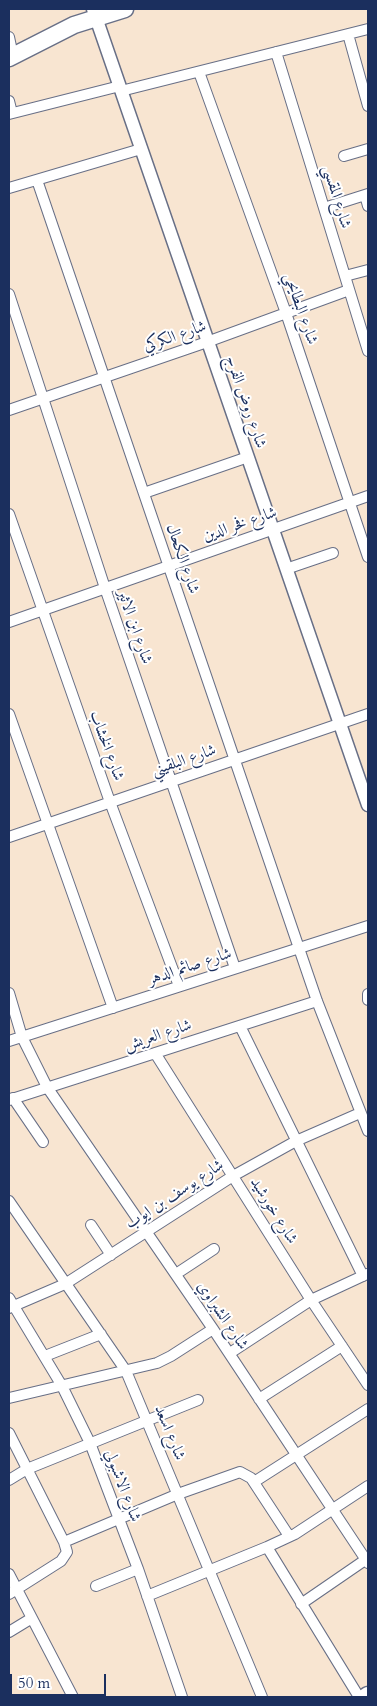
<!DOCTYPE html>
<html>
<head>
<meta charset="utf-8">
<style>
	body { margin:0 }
	#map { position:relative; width:377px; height:1706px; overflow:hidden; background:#f8e5d1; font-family:Cardo,serif }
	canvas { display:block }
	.frame { position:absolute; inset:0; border:10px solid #1b2f5e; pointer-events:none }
	.scale { position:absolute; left:10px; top:1674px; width:96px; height:22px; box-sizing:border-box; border:2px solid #1b2f5e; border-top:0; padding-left:6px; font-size:15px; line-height:18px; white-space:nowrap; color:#1b2f5e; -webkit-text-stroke:4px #fff; paint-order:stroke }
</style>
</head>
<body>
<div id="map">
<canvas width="377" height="1706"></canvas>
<div class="frame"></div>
<div class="scale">50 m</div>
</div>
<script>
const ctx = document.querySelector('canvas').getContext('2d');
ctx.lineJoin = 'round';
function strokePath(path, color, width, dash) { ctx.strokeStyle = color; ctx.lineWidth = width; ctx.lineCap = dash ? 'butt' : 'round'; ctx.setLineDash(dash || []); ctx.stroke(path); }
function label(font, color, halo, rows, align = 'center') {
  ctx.font = font + ' Cardo,Amiri,serif'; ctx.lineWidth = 4; ctx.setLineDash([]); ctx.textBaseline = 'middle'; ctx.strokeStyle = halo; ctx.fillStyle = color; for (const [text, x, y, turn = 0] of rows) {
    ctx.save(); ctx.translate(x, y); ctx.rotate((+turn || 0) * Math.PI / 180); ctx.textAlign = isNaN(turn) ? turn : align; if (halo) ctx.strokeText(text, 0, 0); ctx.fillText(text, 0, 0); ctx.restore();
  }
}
const minor = new Path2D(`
	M348,34L368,106
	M9,37L13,56
	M276,52L368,351
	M199,72L286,313L368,557
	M121,91L368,29
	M9,101L12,113
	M9,114L120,86
	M344,156L368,149
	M37,180L317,1001L368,1131
	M9,188L141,149
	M365,195L368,206
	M324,208L368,194
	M345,276L368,270
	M9,294L105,588L235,968
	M9,410L207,342L349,290
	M144,493L248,457
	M9,514L110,802L179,986
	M286,569L333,553
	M9,622L368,496
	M9,714L113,1008
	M9,837L368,714
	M9,993L22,1037L47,1087L213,1329L368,1563
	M368,994V1000
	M240,1026L363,1276
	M9,1041L368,926
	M155,1053L311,1300L368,1385
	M13,1098L43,1142
	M9,1100L317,1001
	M9,1201L126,1371L262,1697
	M91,1225L111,1255
	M176,1274L214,1249
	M9,1298L62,1386L90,1443L138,1569L182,1697
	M9,1308L65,1284L233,1176L296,1141L360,1113
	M230,1353L311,1300L367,1274
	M45,1356L101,1334
	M9,1398L157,1363L171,1356L213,1329
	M259,1399L342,1346
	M9,1433L64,1542L67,1552L61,1561L9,1594
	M9,1480L27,1469L198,1400
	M254,1482L368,1409
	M64,1542L178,1494L240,1472L251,1478L289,1536
	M267,1547L359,1697
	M9,1574L73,1697
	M96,1586L138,1569
	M147,1596L267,1547L295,1534L368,1486
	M301,1604L368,1558
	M9,1632L32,1618`);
const tertiary = new Path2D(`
	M93,9L368,805`);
const primary = new Path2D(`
	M9,58L74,25L125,9
	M365,1697L368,1695`);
const streetNames = [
	["شارع المقسي",336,197,73],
	["شارع البطايحي",300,309,71],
	["شارع الكركي",175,337,-19],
	["شارع روض الفرج",245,402,71],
	["شارع فخر الدين",240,525,-19],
	["شارع الكحال",182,559,71],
	["شارع ابن الاثير",134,627,71],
	["شارع الخشاب",106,746,70],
	["شارع البلقيني",184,761,-19],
	["شارع صائم الدهر",190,967,-18],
	["شارع العريش",158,1036,-18],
	["شارع يوسف بن ايوب",175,1195,-33],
	["شارع خورشيد",273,1211,58],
	["شارع الشبراوي",222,1316,56],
	["شارع اسعد",169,1433,68],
	["شارع الاشبولي",122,1486,69]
];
strokePath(minor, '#686f86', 12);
strokePath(tertiary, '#686f86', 15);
strokePath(primary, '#686f86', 19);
strokePath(minor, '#fff', 10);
strokePath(tertiary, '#fff', 12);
strokePath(primary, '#fff', 16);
label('16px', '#1b2f5e', '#fff', streetNames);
</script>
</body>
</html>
